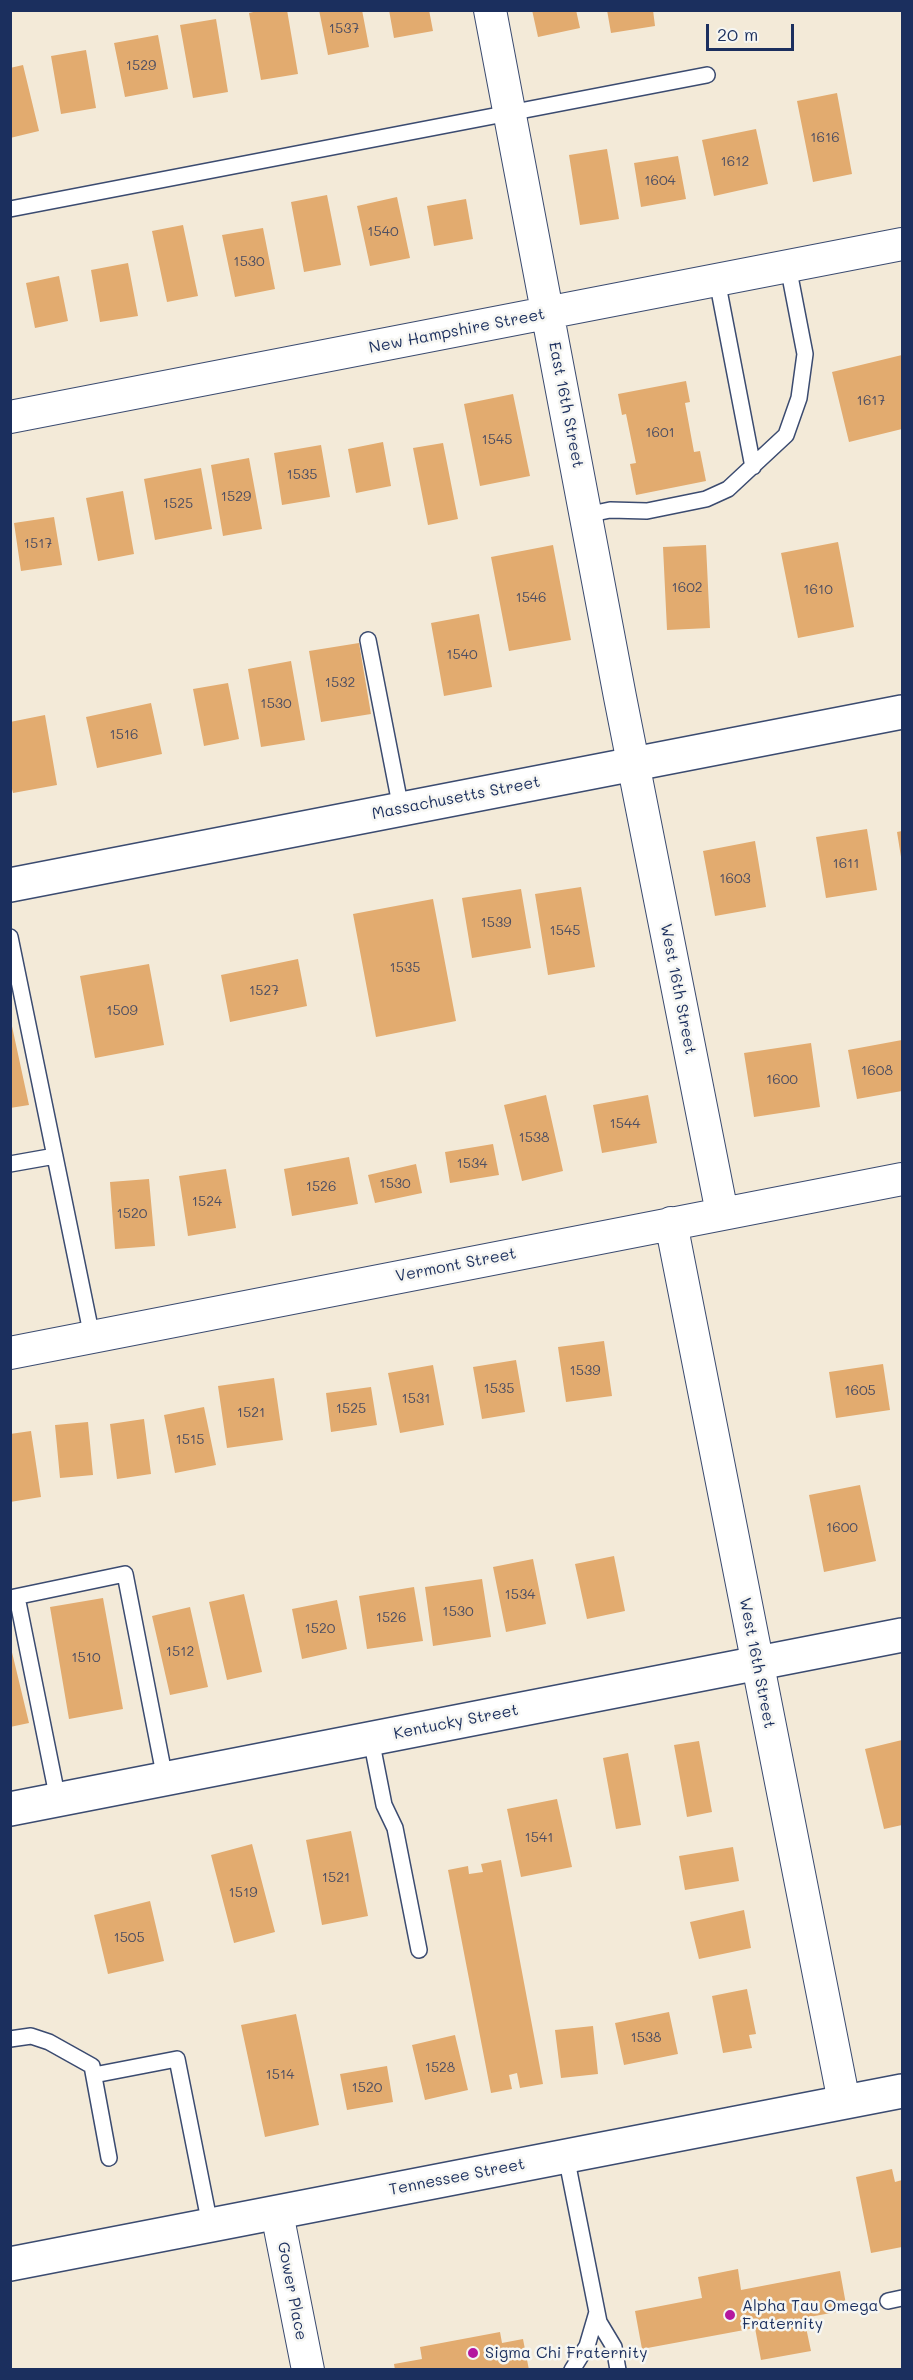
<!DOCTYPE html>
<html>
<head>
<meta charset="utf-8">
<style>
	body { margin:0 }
	#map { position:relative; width:913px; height:2380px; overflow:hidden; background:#f3ead8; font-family:Mali,sans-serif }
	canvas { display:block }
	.frame { position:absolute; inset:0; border:12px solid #1b2f5e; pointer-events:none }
	.scale { position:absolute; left:706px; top:24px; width:88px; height:27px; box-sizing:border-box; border:3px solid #1b2f5e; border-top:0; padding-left:8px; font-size:18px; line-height:21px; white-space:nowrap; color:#1b2f5e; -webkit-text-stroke:4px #f6f6f2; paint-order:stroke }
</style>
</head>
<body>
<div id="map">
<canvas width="913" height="2380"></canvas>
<div class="frame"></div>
<div class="scale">20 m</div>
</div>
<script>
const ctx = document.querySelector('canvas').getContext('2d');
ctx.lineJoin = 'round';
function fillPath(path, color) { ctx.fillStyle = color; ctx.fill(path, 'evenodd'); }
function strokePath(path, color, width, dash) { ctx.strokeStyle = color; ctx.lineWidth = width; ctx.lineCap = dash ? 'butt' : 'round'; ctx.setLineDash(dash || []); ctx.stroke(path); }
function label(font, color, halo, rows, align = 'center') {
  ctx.font = font + ' Mali,sans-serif'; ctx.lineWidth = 5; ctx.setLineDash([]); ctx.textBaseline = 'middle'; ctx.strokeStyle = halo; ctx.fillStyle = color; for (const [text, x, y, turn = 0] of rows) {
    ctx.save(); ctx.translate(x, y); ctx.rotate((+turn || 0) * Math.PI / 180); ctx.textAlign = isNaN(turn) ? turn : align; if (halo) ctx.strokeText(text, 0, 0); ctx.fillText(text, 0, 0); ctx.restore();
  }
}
const building = new Path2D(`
	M262,10H287L298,74L261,80L249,13Z
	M319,10H362L369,47L328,55Z
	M389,10H429L433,31L394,38Z
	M532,10H576L580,28L538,37Z
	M607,10H653L655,26L611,33Z
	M216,19L228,92L193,98L180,25Z
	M158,35L168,89L125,97L114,43Z
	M86,50L96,108L61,114L51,56Z
	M23,65L39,131L10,138V68Z
	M837,93L852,174L813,182L797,101Z
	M756,129L768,184L714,196L702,140Z
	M607,149L619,219L580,225L569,155Z
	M678,156L686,199L641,207L634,163Z
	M327,195L341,265L304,272L291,202Z
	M397,197L410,258L370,266L357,206Z
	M466,199L473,239L434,246L427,206Z
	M183,225L198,296L167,302L152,231Z
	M263,228L275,289L235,297L222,235Z
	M128,263L138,316L100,322L91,270Z
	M59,276L68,321L35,328L26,283Z
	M902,355V429L849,442L832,372Z
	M686,381L690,402L685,403L694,452L700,451L706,481L636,495L630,464L636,463L626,414L622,415L618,394Z
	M513,394L530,476L480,486L464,404Z
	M383,442L391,486L356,493L348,449Z
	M443,443L458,519L428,525L413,448Z
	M321,445L330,497L282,505L274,453Z
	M249,458L262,529L223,536L211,465Z
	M201,468L212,529L155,540L144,479Z
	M123,491L134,554L98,561L86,498Z
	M54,517L62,565L21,571L14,523Z
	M838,542L854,627L798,638L781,553Z
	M553,545L571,640L509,651L491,557Z
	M706,545L710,628L667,630L663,547Z
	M479,614L492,687L444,696L431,623Z
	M359,643L371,714L321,722L309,651Z
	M291,661L305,740L261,747L248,669Z
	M228,683L239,739L204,746L193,689Z
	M151,703L162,754L97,768L86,717Z
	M45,715L57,785L13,793L10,781V722Z
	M867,829L877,890L826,898L816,837Z
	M902,831V857H901L897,832Z
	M755,841L766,907L715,916L703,851Z
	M581,887L595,967L548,975L535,894Z
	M521,889L531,948L472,958L462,898Z
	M433,899L456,1021L376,1037L353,914Z
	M298,959L307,1006L230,1022L221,975Z
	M149,964L164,1045L95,1058L80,976Z
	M10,1017L29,1105L10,1108Z
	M902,1040V1091L857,1099L848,1050Z
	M811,1043L820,1107L754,1117L744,1053Z
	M546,1095L563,1171L522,1181L504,1105Z
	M648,1095L657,1143L602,1153L593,1105Z
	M493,1144L499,1175L450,1183L445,1152Z
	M349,1157L358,1204L292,1216L284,1169Z
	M416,1164L422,1193L375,1203L368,1175Z
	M226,1169L236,1228L188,1236L179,1176Z
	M149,1179L155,1246L115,1249L110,1182Z
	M604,1341L612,1396L566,1402L558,1347Z
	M516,1360L525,1412L482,1419L473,1367Z
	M883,1364L890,1410L836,1418L829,1372Z
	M433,1365L444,1425L400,1433L388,1373Z
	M274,1378L283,1440L227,1448L218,1386Z
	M371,1387L377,1425L331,1432L326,1393Z
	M204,1407L216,1465L175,1473L164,1415Z
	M144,1419L151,1474L117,1479L110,1424Z
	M88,1422L93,1475L60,1478L55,1425Z
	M31,1431L41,1497L10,1502V1434Z
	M860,1485L876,1561L824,1572L809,1495Z
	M614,1556L625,1611L587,1619L575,1564Z
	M533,1559L546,1624L506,1632L493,1567Z
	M482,1579L491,1637L433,1646L425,1587Z
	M414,1587L423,1641L367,1649L359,1596Z
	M244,1594L262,1672L227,1680L209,1602Z
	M103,1598L123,1709L69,1719L50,1607Z
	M337,1600L347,1649L302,1659L292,1609Z
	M190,1607L208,1687L170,1695L152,1616Z
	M10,1644L29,1723L10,1727Z
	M902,1740V1825L884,1829L865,1749Z
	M699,1741L712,1812L687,1817L674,1745Z
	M628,1753L641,1825L616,1829L603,1758Z
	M557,1799L572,1867L521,1877L507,1809Z
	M351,1831L368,1916L322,1925L306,1840Z
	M252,1844L275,1932L234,1943L211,1855Z
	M733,1847L739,1881L685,1890L679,1856Z
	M501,1860L543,2084L520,2088L517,2073L509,2075L512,2089L491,2093L448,1870L468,1866L469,1874L483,1872L481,1864Z
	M150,1901L164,1961L108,1974L94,1915Z
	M744,1910L751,1948L699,1959L690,1922Z
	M747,1989L756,2034L749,2035L752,2048L723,2053L712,1996Z
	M669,2012L678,2054L624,2065L615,2023Z
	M296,2014L319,2125L265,2137L241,2025Z
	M593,2026L598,2074L561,2078L555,2030Z
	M455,2035L468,2090L425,2100L412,2045Z
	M387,2066L393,2102L347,2110L340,2074Z
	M892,2169L895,2182L902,2180V2247L871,2253L856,2177Z
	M738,2269L741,2290L840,2271L847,2310L804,2318L811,2351L761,2360L755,2328L642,2349L635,2311L702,2298L698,2277Z
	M500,2332L502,2343L523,2339L529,2370H395L394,2364L422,2359L420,2347Z`);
const service = new Path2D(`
	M10,209L707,75
	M717,280L753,467
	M586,515L610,510L647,511L706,499L728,489L786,435L799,398L805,354L788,266
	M368,640L401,809
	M10,937L92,1337
	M10,1164L55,1156
	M17,1597L58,1800
	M10,1598L125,1574L165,1779
	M371,1739L384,1805L395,1828L419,1950
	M10,2039L31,2036L49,2042L92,2066L109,2158
	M94,2075L177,2059L210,2225
	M566,2156L597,2312L599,2322L614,2347L618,2370
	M888,2301L902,2298
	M572,2370L587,2346L597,2312`);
const minor = new Path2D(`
	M490,10L620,697L722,1213
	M10,417L902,244
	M671,1223L844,2102
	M10,1353L902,1179
	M277,2213L308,2370`);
const secondary = new Path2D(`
	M10,885L902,712
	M10,1809L902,1635
	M10,2264L902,2091`);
const markers = [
	[730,2315,6,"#b5179e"],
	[473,2353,6,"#b5179e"]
];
const numberNames = [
	["1537",344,29],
	["1529",141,66],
	["1616",825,138],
	["1612",735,162],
	["1604",660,181],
	["1540",383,232],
	["1530",249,262],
	["1617",871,401],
	["1601",660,433],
	["1545",497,440],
	["1535",302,475],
	["1529",236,497],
	["1525",178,504],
	["1517",38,544],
	["1602",687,588],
	["1610",818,590],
	["1546",531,598],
	["1540",462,655],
	["1532",340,683],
	["1530",276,704],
	["1516",124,735],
	["1611",846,864],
	["1603",735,879],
	["1539",496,923],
	["1545",565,931],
	["1535",405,968],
	["1527",264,991],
	["1509",122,1011],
	["1608",877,1071],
	["1600",782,1080],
	["1544",625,1124],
	["1538",534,1138],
	["1534",472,1164],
	["1530",395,1184],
	["1526",321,1187],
	["1524",207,1202],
	["1520",132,1214],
	["1539",585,1371],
	["1535",499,1389],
	["1605",860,1391],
	["1531",416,1399],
	["1525",351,1409],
	["1521",251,1413],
	["1515",190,1440],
	["1600",842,1528],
	["1534",520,1595],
	["1530",458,1612],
	["1526",391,1618],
	["1520",320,1629],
	["1512",180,1652],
	["1510",86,1658],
	["1541",539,1838],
	["1521",336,1878],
	["1519",243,1893],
	["1505",129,1938],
	["1538",646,2038],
	["1528",440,2068],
	["1514",280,2075],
	["1520",367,2088]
];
const streetNames = [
	["New Hampshire Street",457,331,-11],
	["East 16th Street",566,405,79],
	["Massachusetts Street",456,798,-11],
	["West 16th Street",678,989,79],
	["Vermont Street",456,1265,-11],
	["West 16th Street",757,1663,79],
	["Kentucky Street",456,1722,-11],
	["Tennessee Street",457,2177,-11],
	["Gower Place",292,2291,79]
];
const poiNames = [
	["Alpha Tau Omega",742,2306],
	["Fraternity",742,2324],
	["Sigma Chi Fraternity",485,2353]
];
fillPath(building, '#e2ab6f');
strokePath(service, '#3b4b70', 18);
strokePath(minor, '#3b4b70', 34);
strokePath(secondary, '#3b4b70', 36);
strokePath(service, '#fff', 15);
strokePath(minor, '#fff', 32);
strokePath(secondary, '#fff', 33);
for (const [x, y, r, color] of markers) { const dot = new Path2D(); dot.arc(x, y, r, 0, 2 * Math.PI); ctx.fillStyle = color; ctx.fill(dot); strokePath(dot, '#f6f6f2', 2); }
label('14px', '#4d4e62', null, numberNames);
label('16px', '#1b2f5e', '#f6f6f2', streetNames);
label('16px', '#1b2f5e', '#f6f6f2', poiNames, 'left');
</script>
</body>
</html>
